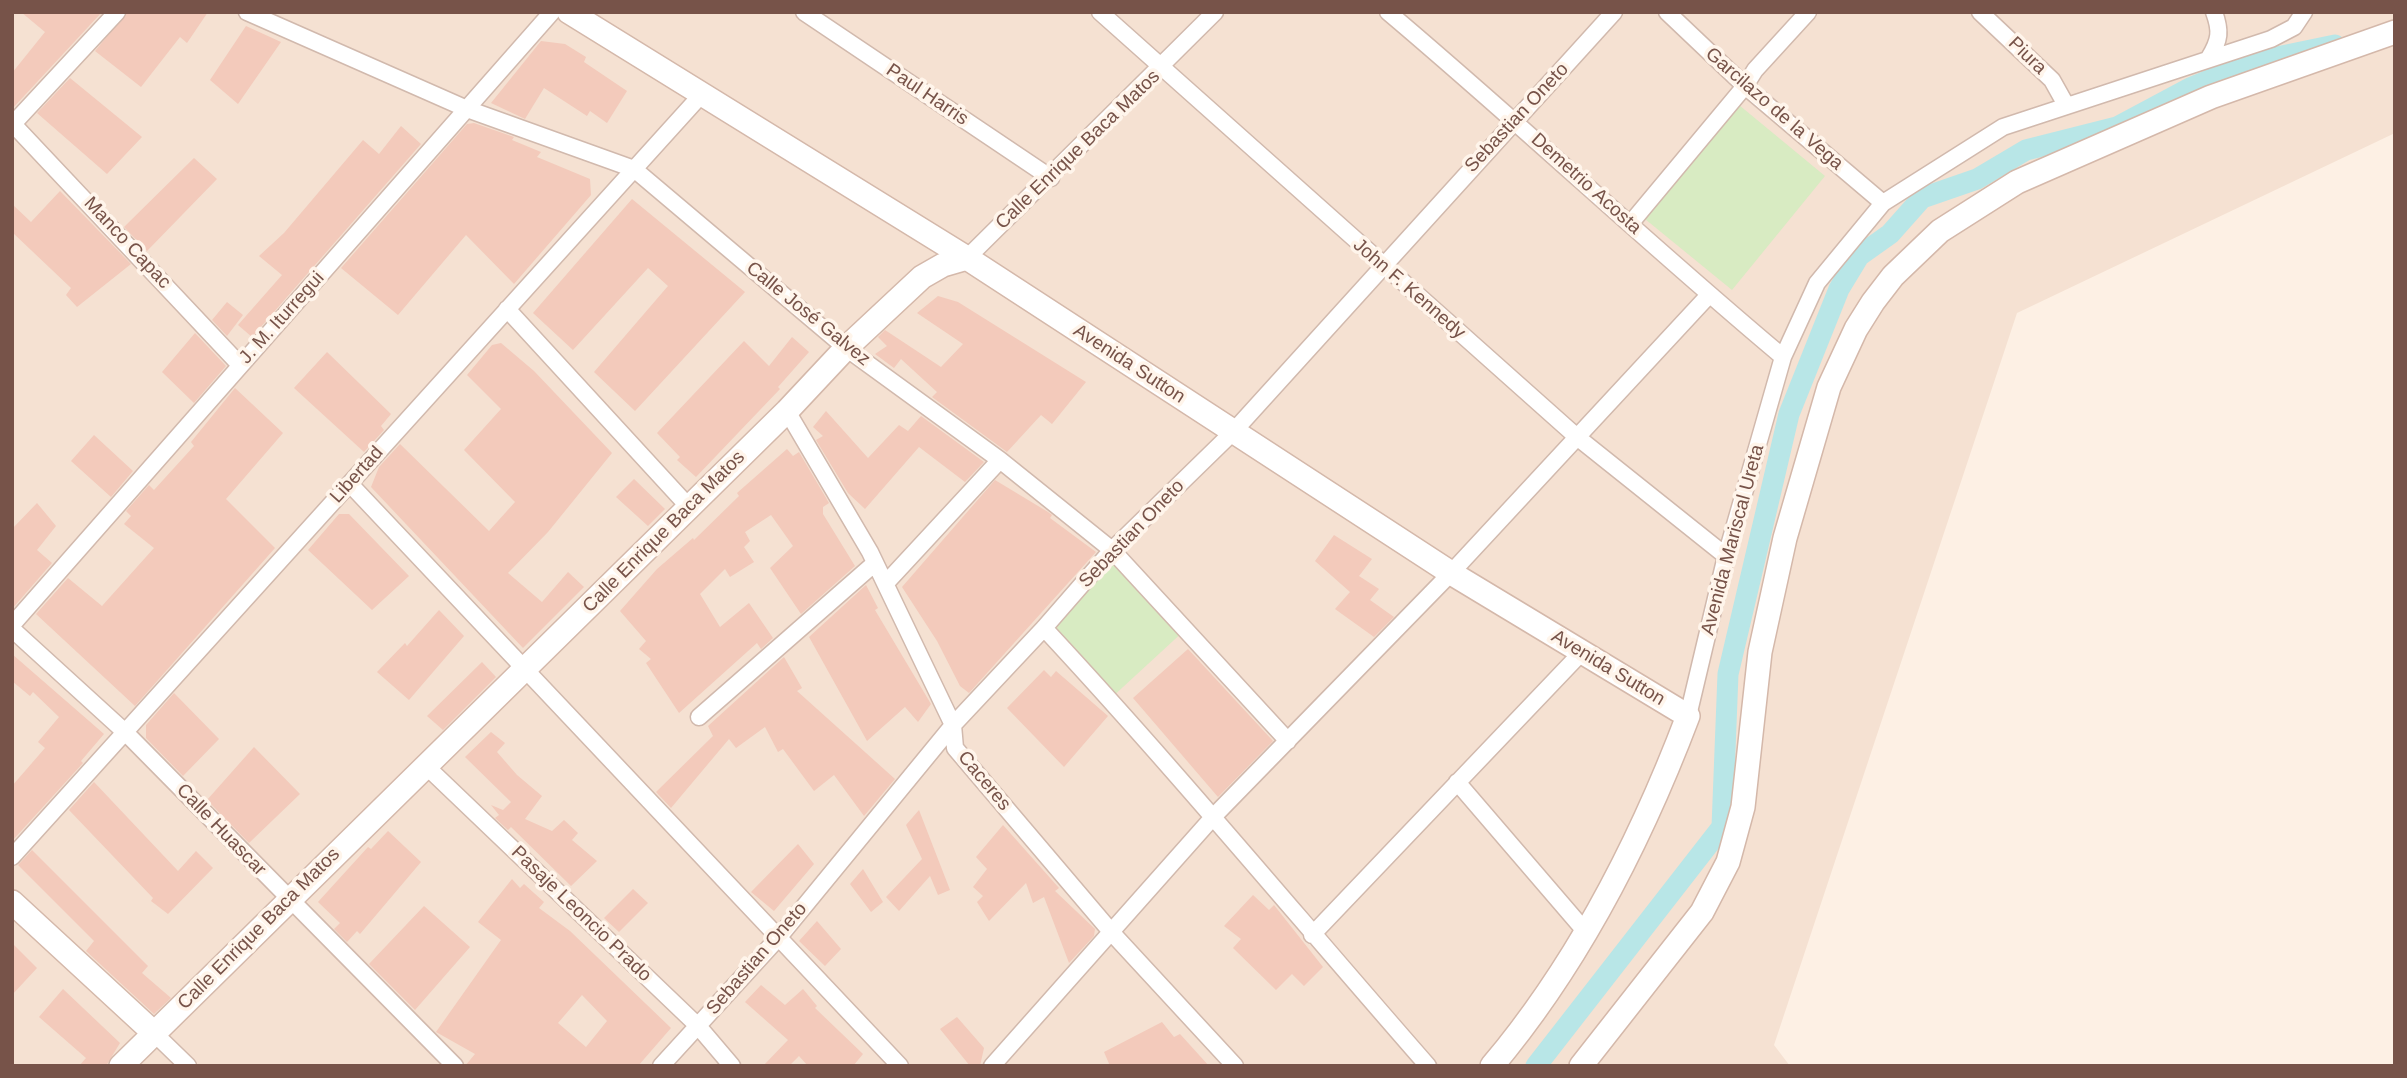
<!DOCTYPE html>
<html>
<head>
<meta charset="utf-8">
<style>
	body { margin:0 }
	#map { position:relative; width:2407px; height:1078px; overflow:hidden; background:#fdf0e4; font-family:Arial,sans-serif }
	canvas { display:block }
	.frame { position:absolute; inset:0; border:14px solid #775349; pointer-events:none }
</style>
</head>
<body>
<div id="map">
<canvas width="2407" height="1078"></canvas>
<div class="frame"></div>
</div>
<script>
const ctx = document.querySelector('canvas').getContext('2d');
ctx.lineJoin = 'round';
function fillPath(path, color) { ctx.fillStyle = color; ctx.fill(path, 'evenodd'); }
function strokePath(path, color, width, dash) { ctx.strokeStyle = color; ctx.lineWidth = width; ctx.lineCap = dash ? 'butt' : 'round'; ctx.setLineDash(dash || []); ctx.stroke(path); }
function label(font, color, halo, rows, align = 'center') {
  ctx.font = font + ' Arial,sans-serif'; ctx.lineWidth = 7; ctx.setLineDash([]); ctx.textBaseline = 'middle'; ctx.strokeStyle = halo; ctx.fillStyle = color; for (const [text, x, y, turn = 0] of rows) {
    ctx.save(); ctx.translate(x, y); ctx.rotate((+turn || 0) * Math.PI / 180); ctx.textAlign = isNaN(turn) ? turn : align; if (halo) ctx.strokeText(text, 0, 0); ctx.fillText(text, 0, 0); ctx.restore();
  }
}
const residential = new Path2D(`
	M12,12H2395V133L2017,313L1774,1045L1790,1066H12Z`);
const green = new Path2D(`
	M1739,105L1825,176L1732,290L1645,219Z
	M1112,550L1186,629L1110,699L1044,628Z`);
const canal = new Path2D(`
	M1536,1066L1722,827L1728,674L1789,414L1839,289L1859,256L1890,234L1922,198L1977,179L2026,150L2117,127L2190,88L2253,62L2335,45`);
const building = new Path2D(`
	M21,12H102L12,109V73L45,32Z
	M127,12H208L187,43L180,37L141,87L95,51Z
	M246,26L281,42L238,104L210,80Z
	M541,41L565,44L586,57L584,62L627,91L607,123L590,111L587,116L544,88L525,119L491,103Z
	M70,78L142,137L107,174L37,113Z
	M474,123L514,137L512,140L541,152L537,157L590,179L591,195L514,284L466,235L398,315L341,268L467,124Z
	M401,126L421,144L252,337L238,325L282,275L259,256L284,233L363,140L379,154Z
	M194,158L217,179L147,251L124,227Z
	M60,191L131,264L77,307L66,295L71,288L12,232V204L31,222Z
	M632,199L745,292L635,411L594,372L668,286L648,268L573,350L533,313Z
	M938,296L958,302L1086,382L1052,424L1041,415L1007,452L932,397L937,392L901,359L894,368L875,354L887,346L878,337L885,330L941,367L963,344L917,313Z
	M227,302L243,315L227,336L212,320Z
	M195,333L226,366L194,403L162,372Z
	M792,337L809,352L778,387L780,389L696,477L677,460L680,457L657,433L744,341L769,366Z
	M501,343L534,371L612,453L548,532L508,573L542,602L568,572L584,587L523,648L371,487L379,467L400,444L489,531L515,502L464,450L501,409L467,375L492,345Z
	M327,352L391,414L381,426L384,430L364,452L294,388Z
	M235,388L283,433L226,499L275,548L135,706L36,614L68,578L102,606L154,548L124,524L131,516L126,511L149,485L154,490L194,446L191,442Z
	M826,411L868,458L899,425L908,431L921,416L984,462L965,482L919,447L865,509L848,493L816,440L823,436L813,427Z
	M94,435L133,471L111,497L71,461Z
	M787,449L793,456L799,452L829,503L823,507V514L855,566L801,614L770,568L793,546L771,515L745,532L750,541L744,547L754,562L730,577L725,569L700,594L720,627L749,603L773,638L761,649L757,643L679,713L646,663L651,659L639,649L646,641L620,611L657,569L693,538L694,540L739,496L737,493Z
	M634,479L665,509L648,526L616,497Z
	M995,480L1048,512L1052,515L1050,518L1096,552L969,693L960,686L937,641L902,587Z
	M37,503L56,526L37,550L52,563L12,609V529Z
	M339,514H349L409,576L372,610L308,550Z
	M1334,535L1372,559L1359,576L1379,589L1370,600L1394,617L1374,637L1335,609L1350,592L1315,561Z
	M866,585L878,608L875,610L931,704L918,722L905,707L867,741L809,637Z
	M439,610L464,636L409,700L377,672L405,643L407,646Z
	M1188,649L1273,741L1218,797L1133,698Z
	M12,654L104,734L81,761L83,763L12,841V786L45,748L38,742L59,717L33,692L30,696L12,681Z
	M784,657L802,688L797,691L895,779L864,816L834,775L814,791L783,749L778,752L765,727L736,748L729,739L671,808L656,792L713,736L708,726Z
	M482,662L496,677L443,730L427,716Z
	M1044,670L1051,677L1056,671L1108,716L1064,767L1007,708Z
	M174,693L219,739L183,776L146,738V725Z
	M491,732L505,743L497,752L517,775L542,796L525,819L552,831L564,820L578,833L572,840L597,861L571,886L511,827L508,830L495,818L499,815L491,805L503,810L511,802L465,757Z
	M254,747L300,794L249,843L207,800Z
	M94,782L178,871L196,851L213,868L168,914L151,901L153,898L69,810Z
	M919,810L950,890L938,895L930,876L899,911L886,897L922,859L906,825Z
	M1003,825L1059,888L1055,891L1095,929L1094,936L1069,963L1044,897L1033,903L1026,883L989,921L977,902L983,896L973,887L987,869L976,857Z
	M388,831L421,862L360,934L357,931L347,942L334,929L340,923L318,902L368,847L371,849Z
	M798,844L814,864L774,911L751,892Z
	M32,850L148,966L142,973L171,998L154,1014L86,951L94,941L18,865Z
	M863,869L883,902L871,912L850,884Z
	M512,879L520,888L524,884L544,902L539,908L570,931L671,1028L638,1066H465L475,1054L436,1032L501,940L478,922ZM582,995L607,1021L586,1047L558,1023Z
	M633,889L648,903L619,932L604,918Z
	M1253,895L1269,910L1274,905L1323,967L1304,986L1292,974L1276,990L1233,948L1241,939L1224,926Z
	M424,906L470,947L415,1010L369,964Z
	M817,921L841,949L825,966L799,941Z
	M12,943L37,968L12,995Z
	M761,985L785,1005L803,989L817,1006L815,1008L863,1054L853,1066H808L799,1056L789,1066H763L788,1040L745,1002Z
	M63,989L120,1043L106,1066H79L86,1058L39,1017Z
	M957,1017L984,1048L980,1066H970L940,1029Z
	M1162,1022L1174,1037L1180,1034L1209,1066H1110L1104,1052Z`);
const street = new Path2D(`
	M247,12L467,109L634,169L846,348L1000,460L1112,550L1288,741
	M804,12L1051,178
	M1100,12L1577,437L1726,556
	M1388,12C1522,125 1649,245 1783,357
	M1667,12L1745,86L1883,203
	M1980,12L2052,80L2066,105
	M2209,58C2220,40 2221,31 2214,12
	M12,123L240,365
	M12,125L117,12
	M1630,224L1745,86L1755,70L1808,12
	M967,258L1215,12
	M507,309L688,506
	M787,411L870,552L953,725L955,748L1113,934L1235,1066
	M350,484L900,1066
	M886,583L1000,460
	M12,625L552,12
	M1044,628C1177,771 1300,920 1428,1066
	M12,629L125,732L455,1066
	M1688,716L1726,556L1783,357L1817,283L1883,203L2003,127L2271,39L2294,27L2304,12
	M699,717L875,563
	M426,766L698,1026L732,1066
	M1457,782L1585,931
	M12,857L702,94
	M1312,935L1582,652
	M154,1033L188,1066
	M661,1066L779,937L953,725L1044,628L1112,550L1233,432L1614,12
	M992,1066L1214,816L1451,573L1709,295`);
const secondary = new Path2D(`
	M569,12L967,258L1451,573L1688,716C1641,840 1578,964 1492,1066
	M12,902L154,1033
	M121,1066L787,411L846,348L922,277L943,265L967,258
	M1581,1066L1702,912L1728,862L1743,807L1760,652L1785,538L1829,387L1856,329L1873,302L1893,276L1940,231L2017,182L2211,97L2395,32`);
const streetNames = [
	["Piura",2027,56,44],
	["Paul Harris",927,95,34],
	["Garcilazo de la Vega",1774,109,41],
	["Sebastian Oneto",1517,118,-47],
	["Calle Enrique Baca Matos",1078,150,-44],
	["Demetrio Acosta",1586,184,42],
	["Manco Capac",127,243,47],
	["John F. Kennedy",1409,289,41],
	["Calle José Galvez",808,314,39],
	["J. M. Iturregui",282,318,-48],
	["Avenida Sutton",1129,364,33],
	["Libertad",357,475,-48],
	["Calle Enrique Baca Matos",664,532,-45],
	["Sebastian Oneto",1132,534,-46],
	["Avenida Mariscal Ureta",1733,540,-75],
	["Avenida Sutton",1608,668,31],
	["Caceres",984,781,50],
	["Calle Huascar",221,830,46],
	["Pasaje Leoncio Prado",581,914,44],
	["Calle Enrique Baca Matos",259,929,-45],
	["Sebastian Oneto",757,959,-49]
];
fillPath(residential, '#f5e1d2');
fillPath(green, '#d8ebc2');
strokePath(canal, '#b8e6e7', 21);
fillPath(building, '#f3cabb');
strokePath(street, '#d1b9ad', 19);
strokePath(secondary, '#d4b8aa', 26);
strokePath(street, '#fff', 16);
strokePath(secondary, '#fff', 23);
label('19px', '#775349', '#fff5eb', streetNames);
</script>
</body>
</html>
